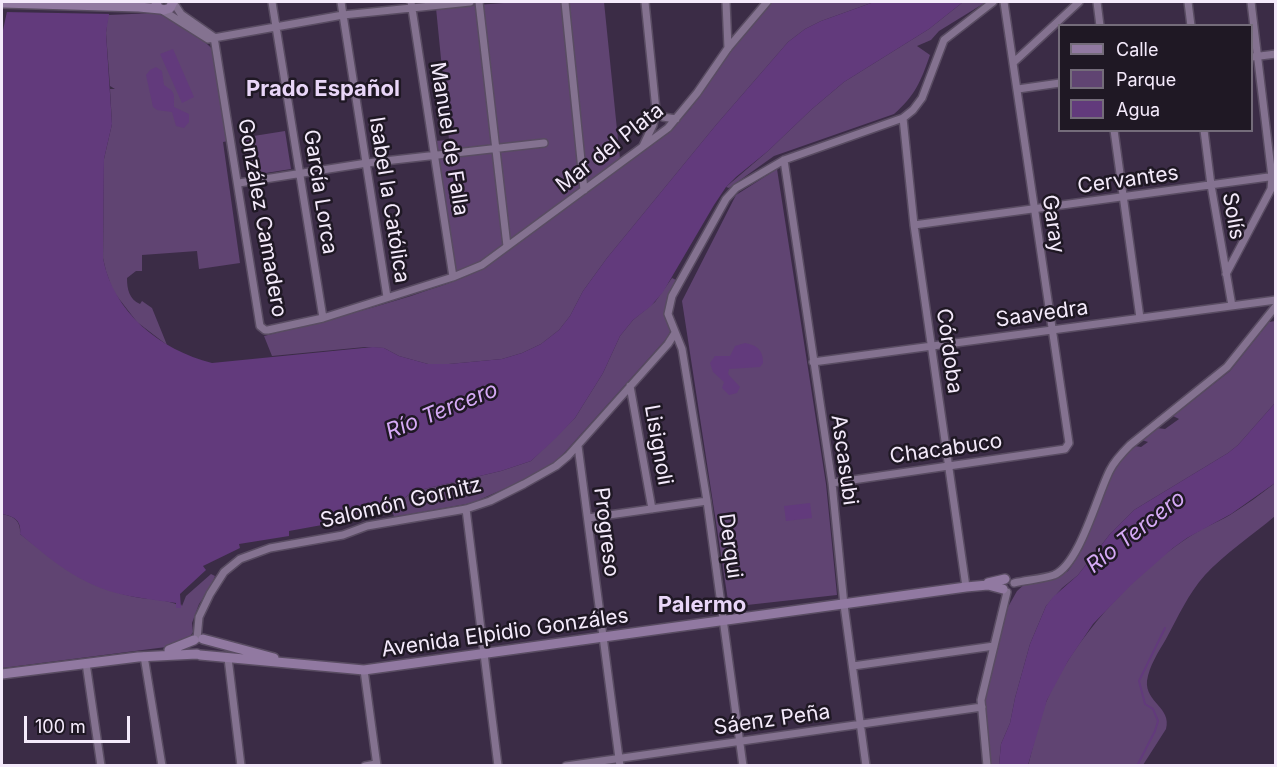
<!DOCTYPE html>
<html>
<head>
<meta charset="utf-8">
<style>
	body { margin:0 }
	#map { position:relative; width:1277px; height:767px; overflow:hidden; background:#3b2c46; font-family:Inter,sans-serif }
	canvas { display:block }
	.frame { position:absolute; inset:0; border:3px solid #f4eafb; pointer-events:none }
	.legend { position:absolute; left:1058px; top:24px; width:195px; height:108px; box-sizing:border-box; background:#1f1824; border:2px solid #746c7a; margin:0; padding:8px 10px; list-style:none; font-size:18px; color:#f4eafb }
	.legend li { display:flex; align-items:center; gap:12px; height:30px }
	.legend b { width:30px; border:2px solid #746c7a }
	.scale { position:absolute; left:24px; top:716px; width:106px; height:27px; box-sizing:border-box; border:3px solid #f4eafb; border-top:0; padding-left:8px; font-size:18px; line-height:21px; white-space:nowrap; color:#f4eafb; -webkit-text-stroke:4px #1f1824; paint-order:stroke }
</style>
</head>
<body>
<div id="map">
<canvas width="1277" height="767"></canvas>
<div class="frame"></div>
<ul class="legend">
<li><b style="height:8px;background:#9179a1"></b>Calle</li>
<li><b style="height:16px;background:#604472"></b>Parque</li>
<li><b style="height:16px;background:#623a7c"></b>Agua</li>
</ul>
<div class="scale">100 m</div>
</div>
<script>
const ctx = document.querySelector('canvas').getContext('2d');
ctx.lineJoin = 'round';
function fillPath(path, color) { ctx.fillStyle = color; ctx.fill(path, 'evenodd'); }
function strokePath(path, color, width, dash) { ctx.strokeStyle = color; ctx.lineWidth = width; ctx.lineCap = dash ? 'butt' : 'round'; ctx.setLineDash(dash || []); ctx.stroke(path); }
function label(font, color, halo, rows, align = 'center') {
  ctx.font = font + ' Inter,sans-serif'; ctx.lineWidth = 5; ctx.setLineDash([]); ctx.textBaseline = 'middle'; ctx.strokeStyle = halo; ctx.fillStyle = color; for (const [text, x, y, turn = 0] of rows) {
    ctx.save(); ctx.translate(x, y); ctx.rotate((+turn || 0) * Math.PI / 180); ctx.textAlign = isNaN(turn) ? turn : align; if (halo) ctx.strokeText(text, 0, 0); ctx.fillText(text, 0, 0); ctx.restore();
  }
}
const green = new Path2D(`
	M517,2H604L620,159L477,264L457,271L455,269L435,141L449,140L436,8Z
	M770,2H874L821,21L805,29L788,42L716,125L607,258L583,291L570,316L559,330L541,344L522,353L502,359L449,364H428L399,356L384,348L365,347L272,356L264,336C313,324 362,311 411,296C434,288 458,281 480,270L671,130L690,109L735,43Z
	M963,2H986L939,31L931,40L917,46L930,55C921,81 915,96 894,114L774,156L729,188L726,187L768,151L812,109L844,82L929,29Z
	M155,13C169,14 203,38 213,50L228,141L223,142L240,263L199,269L197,251L142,255V271H136L127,278C127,289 129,299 140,304L142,301L152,308L167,345L137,322L113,291L106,271L103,258L104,159L112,124L110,89H115L110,86L106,33L108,15Z
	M285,131L291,169L247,176L241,138Z
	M777,169L826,484L837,595L729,607L682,301L736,195Z
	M672,278L676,280C665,301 663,307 671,330L667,338L557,461L538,474L472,503L394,517L393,513L389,514L388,512L380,511L406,497L411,492L501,471L531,461L575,418L603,373L620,336L633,320L655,302Z
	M1275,321V403L1238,445L1228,453L1134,510L1110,534L1078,575L1062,588L1046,606L1030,644L1015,698L1010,723L1001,744L999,765L990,766L985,699L1008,607L1017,591L1027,582L1058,577L1068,571L1073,564L1082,549L1112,472L1120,460L1135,446L1141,447L1148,442L1142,440L1157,428L1165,429L1179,419L1173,416L1230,371L1269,322Z
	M1275,483V516C1254,534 1223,555 1205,575C1188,594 1178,617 1166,639C1159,651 1149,666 1147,681C1145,702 1172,708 1166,729L1143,765L1028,766C1034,744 1038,720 1047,700C1073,640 1132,575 1186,539C1200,529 1216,523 1230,515C1246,505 1261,494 1275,483Z
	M2,514C14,516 21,521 20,534C57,562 83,585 130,596C146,600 166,598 180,606L181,604L182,606L186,596L211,574L215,576L210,588L199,604L192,623L193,632L189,638L174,646L2,668Z`);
const water = new Path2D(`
	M9,2H111L106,33L112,124L104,159L103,258C113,312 160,350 212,363L373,347L384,348L399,356L428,364H449L502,359L522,353L541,344L559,330L570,316L583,291L607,258L716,125L788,42L805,29L821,21L874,2H963L929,29L844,82L812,109L768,151L736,177L726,187L714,205L663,292L651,306L633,320L620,336L603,373L575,418L556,438L531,461L501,471L411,492C392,512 369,513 344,514V521L289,531V536L239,544L240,548L203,566L206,570L180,594L181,608H176V603C149,599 123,597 98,587C68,575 44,554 20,534C22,521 14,516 2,514V35Z
	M173,49L194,97L182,103L160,54Z
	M156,67L162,71L164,85C176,93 174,93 174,107L189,114V122L184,128L176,126L172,112L157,110L153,107L146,75L150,70Z
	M745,343C757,345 763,350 763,363L760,367L729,369L728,374L740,387L737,393L729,395L722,388L724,382L713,372L710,363L715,356H730L735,346Z
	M1275,403V483L1231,514L1187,538L1173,548L1131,585L1093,624L1068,661L1047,700L1028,765H999L1001,744L1010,723L1015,698L1030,644L1046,606L1053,597L1078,575L1110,534L1134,510L1228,453L1238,445Z
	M810,503L812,518L786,521L784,506Z`);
const pier = new Path2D(`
	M6,2H114L112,14L4,12Z`);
const stream = new Path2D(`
	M458,480L459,487
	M1137,766L1155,731L1158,721L1153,709L1145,704L1139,681L1165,628`);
const street = new Path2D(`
	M173,2L181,14L214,37
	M272,2L323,318
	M341,2L387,297
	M411,2L453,277
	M479,2L507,246
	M565,2L584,190
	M726,2L728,48
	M1097,2L1100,26
	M1188,2L1191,26
	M162,10L208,39L343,15L470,2
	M214,37L260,326L265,330H268L323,318L453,277L482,265L668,128L697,93L728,48L767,2
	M1252,57L1276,54
	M1014,62L1079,2
	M1018,89L1060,83
	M656,110L663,117L676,119
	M903,118L914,225L966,587
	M1114,130L1140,318
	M1204,130L1211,185L1232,306
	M643,146L653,125L656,110L645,2
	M784,160L832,483L844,605L866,766
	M239,183L367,163L544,143
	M914,225L1276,176
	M1226,274L1271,189L1272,177L1251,2
	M813,362L1276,300
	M630,386L652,509
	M578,446L620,766
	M832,483L1065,449L1069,443L1004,2
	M466,509L498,766
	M588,518L707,501
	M1014,583C1027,580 1042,579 1054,575C1080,564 1097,495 1110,470C1115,460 1122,453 1130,445L1227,367L1276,306
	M197,639L199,617L210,594L224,572L240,559L270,548L343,535L367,526L466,509L490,501L524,484L556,466L568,456L668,344L675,333
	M144,656L162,766
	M228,658L241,766
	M86,663L101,766
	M853,666L994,646
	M364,670L377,766
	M365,766L376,764
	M566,766L982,707
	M743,766L707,501L682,349L668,314L672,296L726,199L736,188L784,160L903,118L913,110L922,98L944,40L993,2
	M987,766L981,700L1007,592`);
const secondary = new Path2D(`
	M156,2L158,8L164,10L170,8L173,2
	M2,3L139,7L160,9
	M988,583L1005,579
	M203,639L274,658
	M169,650L194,640
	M200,655L364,670L966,587L988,585L1003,589
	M2,674L138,657L197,654`);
const streetNames = [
	["Manuel de Falla",449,139,81],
	["Mar del Plata",610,148,-38],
	["Cervantes",1128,180,-8],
	["García Lorca",320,192,81],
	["Isabel la Católica",389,200,81],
	["Solís",1233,216,80],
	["González Camadero",262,218,80],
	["Garay",1053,224,82],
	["Saavedra",1042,314,-8],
	["Córdoba",949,351,82],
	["Lisignoli",658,445,80],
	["Chacabuco",946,449,-8],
	["Ascasubi",844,460,82],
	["Salomón Gornitz",401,503,-13],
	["Progreso",606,532,83],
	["Derqui",730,546,82],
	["Avenida Elpidio Gonzáles",505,633,-8],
	["Sáenz Peña",772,720,-8]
];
const neighbourhoodNames = [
	["Prado Español",323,89],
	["Palermo",702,605]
];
const waterNames = [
	["Río Tercero",442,411,-22],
	["Río Tercero",1136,532,-38]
];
fillPath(green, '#604472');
fillPath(water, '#623a7c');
fillPath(pier, '#3b2c46');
strokePath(stream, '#623a7c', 2);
strokePath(street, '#594c62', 10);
strokePath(secondary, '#594c62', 12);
strokePath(street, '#847290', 7);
strokePath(secondary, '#9179a1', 9);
label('21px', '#f4eafb', '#1f1824', streetNames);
label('bold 22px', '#e9d6f8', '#1f1824', neighbourhoodNames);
label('italic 22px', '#d6aaf6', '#1f1824', waterNames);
</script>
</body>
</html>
